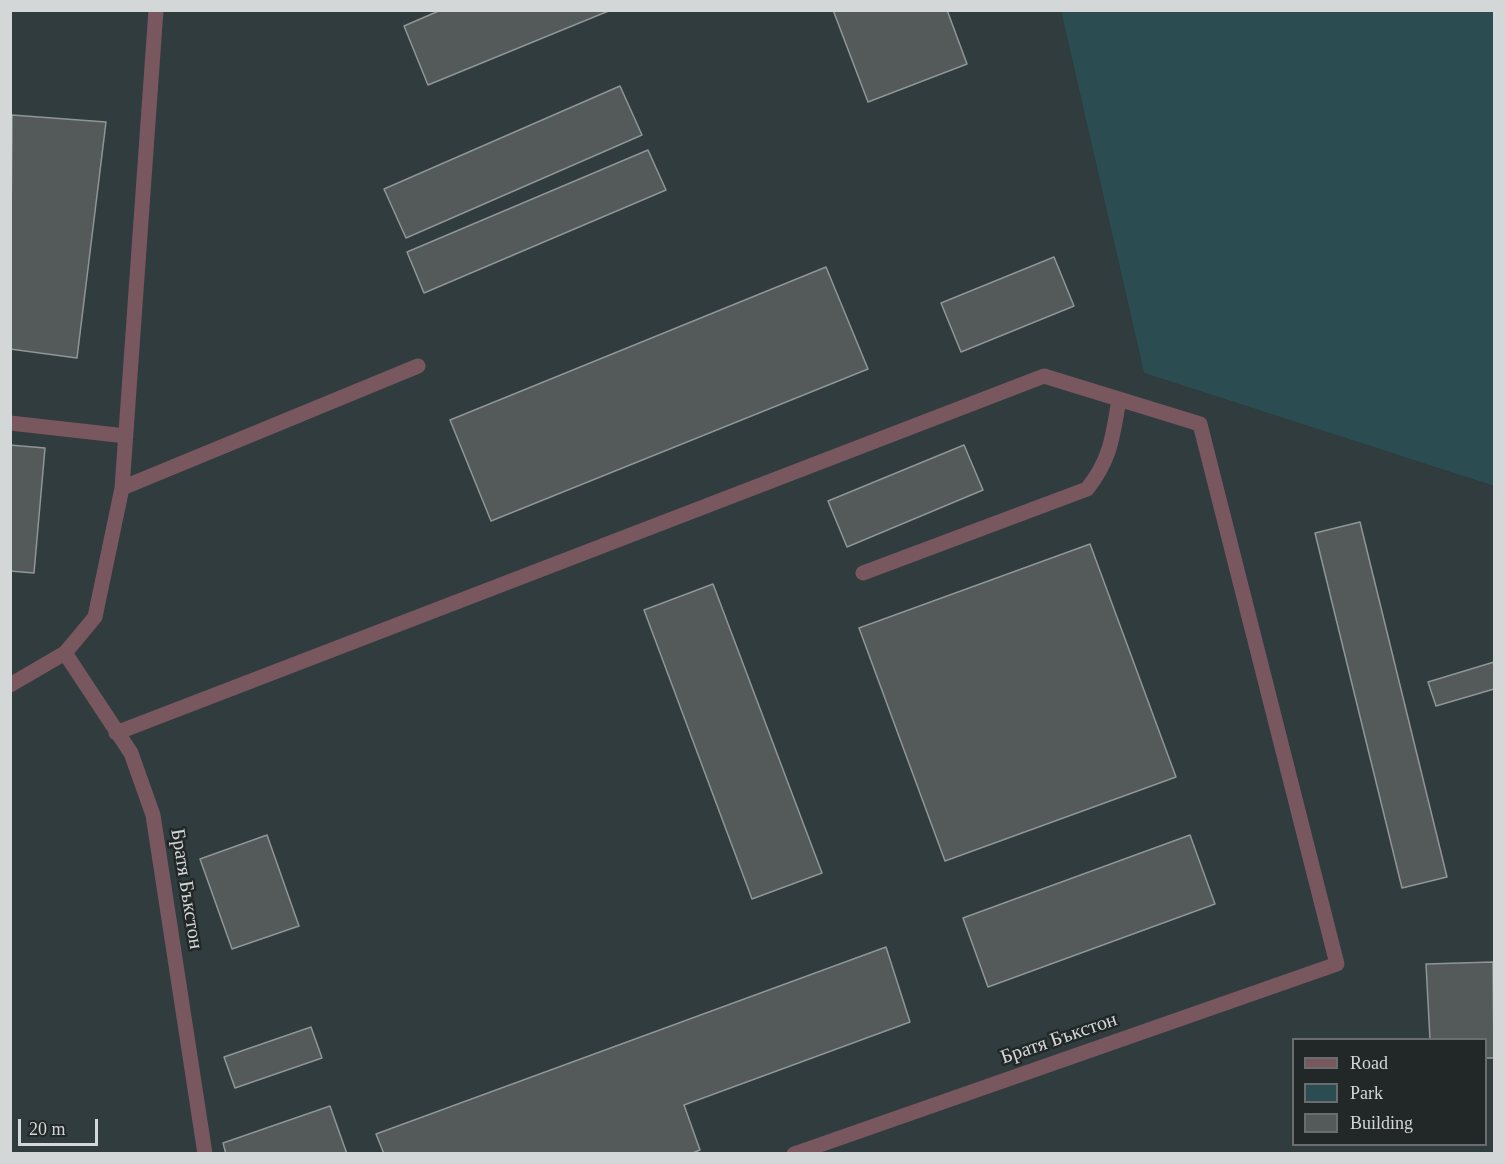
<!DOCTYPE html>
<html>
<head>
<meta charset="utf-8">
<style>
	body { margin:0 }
	#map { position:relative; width:1505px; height:1164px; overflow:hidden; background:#2c3132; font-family:"Times New Roman",serif }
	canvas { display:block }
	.frame { position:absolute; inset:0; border:12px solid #d3d7d7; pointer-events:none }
	.legend { position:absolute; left:1292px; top:1038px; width:195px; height:108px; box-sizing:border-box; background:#222728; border:2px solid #696d6e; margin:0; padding:8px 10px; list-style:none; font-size:18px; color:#d3d7d7 }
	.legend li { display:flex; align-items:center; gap:12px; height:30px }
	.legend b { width:30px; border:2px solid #696d6e }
	.scale { position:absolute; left:18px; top:1119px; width:80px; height:27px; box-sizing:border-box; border:3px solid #d3d7d7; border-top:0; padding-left:8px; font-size:18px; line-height:21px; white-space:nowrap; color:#d3d7d7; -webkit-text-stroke:4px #222728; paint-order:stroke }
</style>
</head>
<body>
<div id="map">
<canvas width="1505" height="1164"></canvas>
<div class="frame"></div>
<ul class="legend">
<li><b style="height:8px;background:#79575f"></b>Road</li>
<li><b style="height:16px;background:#2b4c50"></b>Park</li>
<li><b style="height:16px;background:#54595a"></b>Building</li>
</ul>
<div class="scale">20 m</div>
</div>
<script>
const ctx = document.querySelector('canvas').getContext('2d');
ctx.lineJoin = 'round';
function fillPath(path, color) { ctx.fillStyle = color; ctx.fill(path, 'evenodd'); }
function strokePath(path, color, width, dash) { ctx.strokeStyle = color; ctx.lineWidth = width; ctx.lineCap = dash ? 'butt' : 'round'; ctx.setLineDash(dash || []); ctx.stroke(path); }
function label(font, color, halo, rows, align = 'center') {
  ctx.font = font + ' "Times New Roman",serif'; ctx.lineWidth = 5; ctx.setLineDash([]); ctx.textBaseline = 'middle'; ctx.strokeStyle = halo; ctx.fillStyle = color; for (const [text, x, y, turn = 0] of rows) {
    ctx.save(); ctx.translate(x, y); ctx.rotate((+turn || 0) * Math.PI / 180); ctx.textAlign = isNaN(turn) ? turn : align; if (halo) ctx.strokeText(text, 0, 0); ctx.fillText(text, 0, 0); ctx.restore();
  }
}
const built = new Path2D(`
	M10,11H1061L1144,373L1494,486V1153H11ZM1294,1040H1486V1144H1294Z`);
const green = new Path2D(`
	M1061,11H1494V486L1144,373Z`);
const building = new Path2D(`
	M441,10H611L428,85L404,26Z
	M833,10H947L967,64L868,102Z
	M620,86L642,135L406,238L384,189Z
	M12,115L106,122L77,358L10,349Z
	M648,150L666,190L424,293L407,252Z
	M1054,257L1074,306L961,352L941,303Z
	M826,267L868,369L491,521L450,420Z
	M10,445L45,448L34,573L10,571Z
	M964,445L983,490L847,547L828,501Z
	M1360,522L1447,877L1402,888L1315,533Z
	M1090,544L1176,777L945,861L859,628Z
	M713,584L822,873L752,899L644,610Z
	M1494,662V689L1436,706L1428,682Z
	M267,835L299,926L232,949L200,859Z
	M1190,835L1215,904L988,987L963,918Z
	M886,947L910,1022L684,1105L700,1150L690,1154H384L376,1134Z
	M1493,962L1494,1058H1486V1040H1430L1426,964Z
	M311,1027L322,1058L235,1088L224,1057Z
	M330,1106L347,1154H226L223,1143Z`);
const minor = new Path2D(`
	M10,423L126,436
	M122,488L418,366
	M863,573L1087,489C1111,459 1113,435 1119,399
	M65,653L131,753L153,815L205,1154
	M10,685L65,653L95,617L122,488L156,10
	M116,733L1044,376L1200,424L1337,964L794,1154`);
const streetNames = [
	["Братя Бъкстон",186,889,81],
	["Братя Бъкстон",1059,1039,-19]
];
fillPath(built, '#303c3e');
fillPath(green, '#2b4c50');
fillPath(building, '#54595a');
strokePath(building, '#909697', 1.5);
strokePath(minor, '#79575f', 15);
label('20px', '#d3d7d7', '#222728', streetNames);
</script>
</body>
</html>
